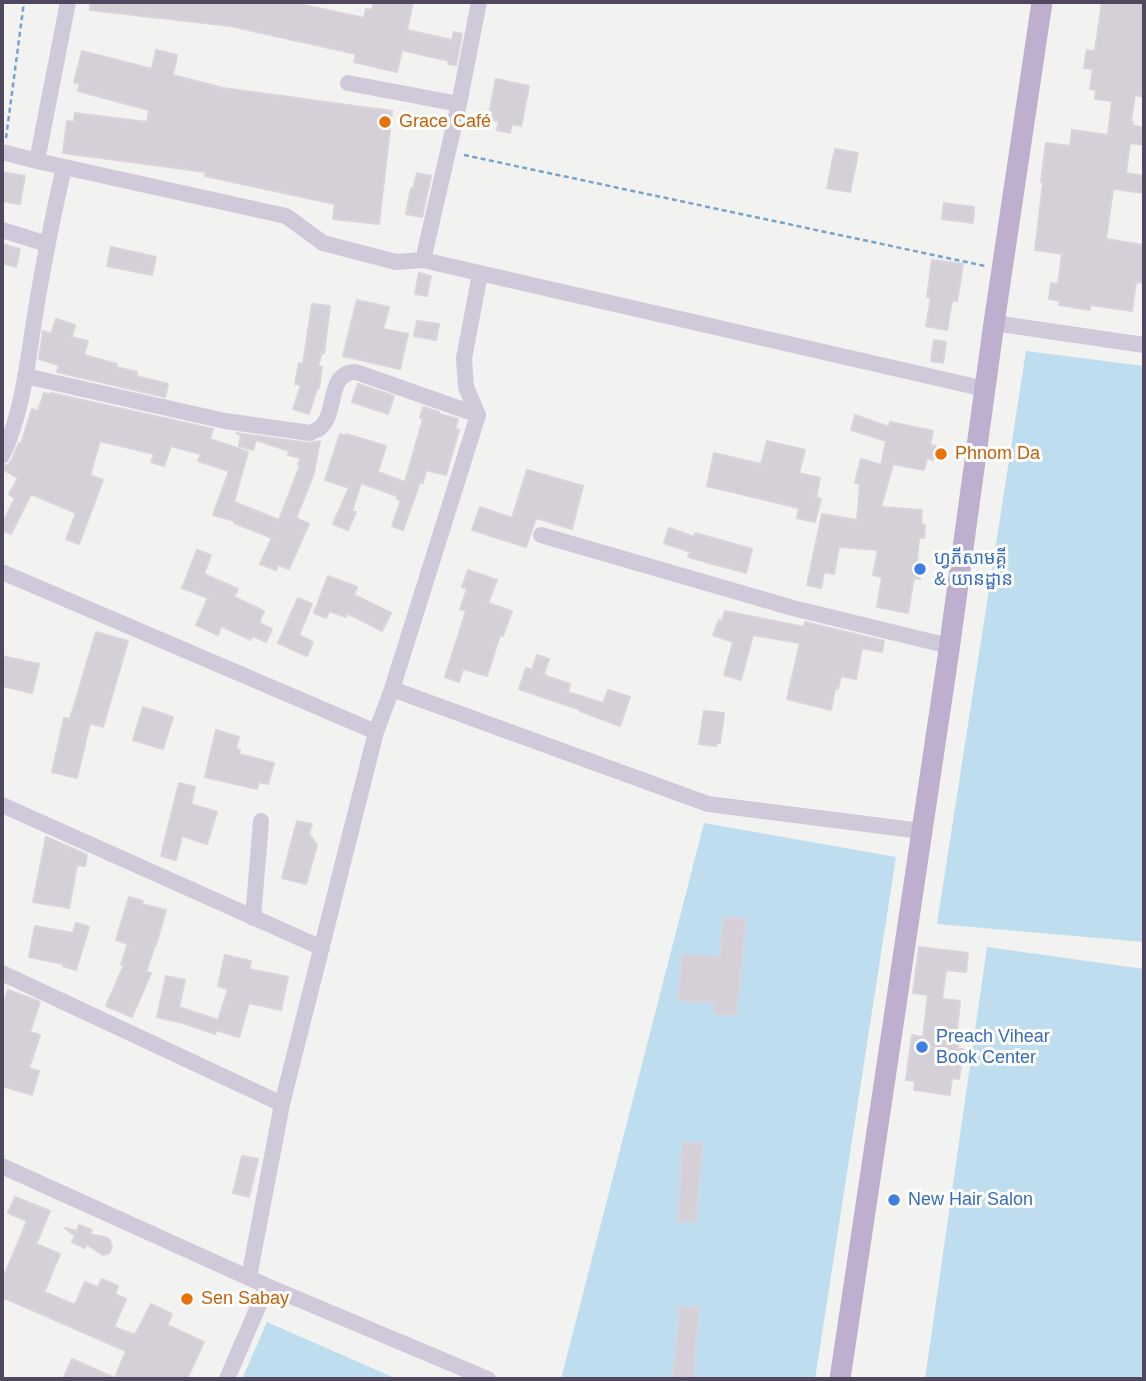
<!DOCTYPE html>
<html>
<head>
<meta charset="utf-8">
<style>
	body { margin:0 }
	#map { position:relative; width:1146px; height:1381px; overflow:hidden; background:#f2f2f0; font-family:Helvetica,sans-serif }
	canvas { display:block }
	.frame { position:absolute; inset:0; border:4px solid #51475e; pointer-events:none }
</style>
</head>
<body>
<div id="map">
<canvas width="1146" height="1381"></canvas>
<div class="frame"></div>
</div>
<script>
const ctx = document.querySelector('canvas').getContext('2d');
ctx.lineJoin = 'round';
function fillPath(path, color) { ctx.fillStyle = color; ctx.fill(path, 'evenodd'); }
function strokePath(path, color, width, dash) { ctx.strokeStyle = color; ctx.lineWidth = width; ctx.lineCap = dash ? 'butt' : 'round'; ctx.setLineDash(dash || []); ctx.stroke(path); }
function label(font, color, halo, rows, align = 'center') {
  ctx.font = font + ' Helvetica,"Noto Sans Khmer",sans-serif'; ctx.lineWidth = 6; ctx.setLineDash([]); ctx.textBaseline = 'middle'; ctx.strokeStyle = halo; ctx.fillStyle = color; for (const [text, x, y, turn = 0] of rows) {
    ctx.save(); ctx.translate(x, y); ctx.rotate((+turn || 0) * Math.PI / 180); ctx.textAlign = isNaN(turn) ? turn : align; if (halo) ctx.strokeText(text, 0, 0); ctx.fillText(text, 0, 0); ctx.restore();
  }
}
const green = new Path2D(`
	M1026,351L1144,366V942L937,924Z
	M704,823L896,857L815,1379H561Z
	M987,947L1144,969V1379H925Z
	M267,1322L397,1379H242Z`);
const building = new Path2D(`
	M90,2H291L364,18L366,9L372,10L374,2H413L407,30L452,40L454,32L462,34L456,65L448,64L449,61L402,50L397,72L354,62L356,54L230,26L90,10Z
	M1102,2H1144V97L1135,95L1131,121L1133,122L1132,125L1144,128V145L1130,143L1126,173L1144,176V193L1113,189L1106,239L1144,245V283L1136,282L1132,311L1090,305V310L1059,305L1060,301L1049,299L1051,283L1058,284L1062,254L1035,250L1043,183L1041,182L1046,143L1070,146L1072,130L1108,135L1112,101L1095,99L1096,90L1090,89L1093,69L1084,68L1087,50L1095,51Z
	M156,50L177,55L173,75L223,88L392,111L379,224L333,219L335,204L205,176L206,172L63,153L67,121L74,122L75,113L147,122L149,110L78,91L80,84L74,82L82,51L152,69Z
	M496,79L529,86L521,126L512,124L510,133L497,130L499,121L488,119Z
	M835,149L858,153L850,192L827,188Z
	M2,172L25,176L20,204L2,201Z
	M417,173L431,176L422,217L406,214L411,188L413,189Z
	M944,203L974,207L973,223L942,219Z
	M2,244L20,249L16,267L2,263Z
	M111,247L156,257L152,275L107,266Z
	M932,260L963,264L957,301H952L947,330L926,326L931,298L927,297Z
	M419,273L431,276L427,296L415,294Z
	M357,300L389,307L383,329L408,334L400,369L343,356Z
	M312,304L330,306L324,353L322,352L318,366L322,367L319,388H317L309,414L293,409L301,385L295,384L299,363L303,364Z
	M56,319L75,325L72,337L88,341L84,355L117,364L116,367L137,372L136,376L168,384L165,397L57,372L59,365L39,359L43,331L51,334Z
	M417,321L439,324L436,340L414,336Z
	M934,340L946,342L943,363L931,361Z
	M358,384L394,396L388,414L352,402Z
	M44,393L50,395L51,393L213,429L210,439L248,452L234,502L279,520L300,465L298,464L301,458L288,455L289,451L256,440L253,450L239,446L241,435L236,433L309,443L320,441L313,476L296,518L309,524L289,569L278,565L276,570L260,564L272,538L234,523L235,521L213,515L229,471L198,461L201,454L171,446L164,466L151,462L154,454L100,441L90,475L103,480L79,544L66,539L76,513L31,494L11,534L2,530V524L15,498L9,494L18,478L2,469V466L8,465L12,460L19,443L21,444L32,409L38,411Z
	M423,407L439,412V414L458,419L455,429L459,430L446,475L426,470L423,483L420,482L403,530L392,526L401,500L397,499V496L361,483L352,511L356,512L348,530L333,524L349,488L325,480L340,434L346,436V434L386,446L378,472L405,482L423,419L420,418Z
	M855,415L889,427L890,422L933,431L930,445L936,446L933,460L927,458L924,470L893,464L881,507L922,510L921,524L925,525L924,538H919L917,562L923,563L920,579L914,578L908,613L877,607L882,577L873,575L878,550L839,547L834,574L824,572L821,588L807,585L822,514L857,520L860,484L855,483L861,459L881,465L886,441L851,430Z
	M767,441L805,450L799,473L820,478L816,497L821,499L815,522L797,518L799,508L707,486L714,453L761,464Z
	M527,470L583,486L572,529L536,518L526,547L472,530L480,507L512,518Z
	M669,528L694,537L695,533L752,549L746,573L688,557L690,552L664,543Z
	M197,550L211,555L204,574L238,589L234,597L264,611L259,623L272,629L266,642L253,636L251,640L221,626L218,635L196,625L208,598L182,588Z
	M468,570L497,580L488,603L512,611L503,636L500,635L487,676L463,669L459,682L445,677L466,611L460,609L467,589L462,587Z
	M328,576L357,587L354,595L391,613L382,631L347,613L346,617L329,611L326,618L314,613Z
	M298,598L312,604L299,635L313,642L307,656L278,643Z
	M725,611L804,627L805,622L884,641L882,652L862,648L856,679L841,676L838,689L835,688L831,710L787,699L800,643L753,635L741,680L724,675L733,642L713,635L719,620L722,621Z
	M96,632L128,641L103,727L90,723L77,778L52,772L64,718L70,719Z
	M537,655L549,659L544,674L546,675V676L570,684L568,692L603,703L608,690L630,697L620,726L580,711L581,710L519,689L526,668L532,670Z
	M2,656L39,664L32,693L2,686Z
	M143,707L173,717L163,749L133,740Z
	M704,711L724,713L720,743H716V746L699,744Z
	M216,730L239,737L236,749L240,750L239,754L274,763L268,784L259,782L257,789L205,777Z
	M179,783L195,787L191,804L217,812L207,844L182,836L176,860L161,856Z
	M297,821L312,824L309,834L317,845L306,884L282,878Z
	M46,837L87,855L85,866L77,865L69,908L33,902Z
	M129,897L143,901L142,904L166,910L156,945H155L146,972L151,973L132,1017L106,1006L124,965L121,964L128,944L116,940Z
	M724,917L746,919L736,1016L714,1013L715,1003L678,1000L682,954L720,958Z
	M76,923L89,927L76,970L63,966L64,964L29,957L35,926L73,933Z
	M919,947L968,953L966,972L946,970L942,999L960,1001L956,1041H959L958,1049H963L959,1079L952,1078L950,1095L914,1090L915,1081L906,1080L912,1035L923,1037L928,995L913,993Z
	M225,955L251,961L249,969L288,977L281,1010L249,1003L239,1037L216,1030L215,1034L183,1023L157,1017L166,976L185,980L179,1007L218,1020L228,989L218,986Z
	M8,990L40,1002L30,1032L40,1035L29,1068L39,1071L32,1095L2,1086V1007Z
	M683,1142L702,1143L696,1222L678,1221Z
	M242,1156L258,1159L249,1197L233,1193Z
	M15,1197L50,1211L36,1244L60,1254L44,1292L75,1305L85,1282L98,1287L102,1279L118,1286L115,1294L126,1299L114,1327L135,1335L151,1304L172,1314L167,1325L204,1342L187,1379H63L72,1359L115,1378L126,1351L2,1297V1281L27,1221L8,1213Z
	M79,1225L92,1230L90,1234L108,1238L110,1241L112,1247L109,1253L103,1255L86,1244L85,1248L72,1242L75,1236L65,1228L77,1231Z
	M680,1307L699,1308L693,1379H673Z`);
const path = new Path2D(`
	M6,138L24,2
	M464,155L985,266`);
const minor = new Path2D(`
	M479,2L459,104L423,260L985,389
	M348,83L459,104
	M2,152L37,161L286,216L323,243L396,262L423,260
	M37,161L68,2
	M2,230L47,244
	M994,323L1144,345
	M25,376L225,421L310,433C311,432 319,429 320,428C338,413 326,372 356,372L478,415
	M2,456C22,416 28,359 35,315C43,265 53,216 64,167
	M541,535L793,608L949,646
	M2,572L376,732
	M392,689L708,804L921,831
	M2,805L322,948
	M253,918L261,821
	M2,973L282,1104
	M2,1166L267,1286L488,1379
	M249,1277L282,1104L376,732L392,689L478,415L466,387L464,358L480,274
	M227,1379L267,1286`);
const major = new Path2D(`
	M840,1379L948,657L994,323L1042,2`);
const markers = [
	[385,122,7,"#e8710a"],
	[941,454,7,"#e8710a"],
	[920,569,7,"#3f7fe0"],
	[922,1047,7,"#3f7fe0"],
	[894,1200,7,"#3f7fe0"],
	[187,1299,7,"#e8710a"]
];
const foodNames = [
	["Grace Café",399,122],
	["Phnom Da",955,454],
	["Sen Sabay",201,1299]
];
const shopNames = [
	["ហ្វភីសាមគ្គី",934,559],
	["& យានដ្ឋាន",934,580],
	["Preach Vihear",936,1037],
	["Book Center",936,1058],
	["New Hair Salon",908,1200]
];
fillPath(green, '#bedef0');
fillPath(building, '#d5cfd7');
strokePath(building, '#d9d4db', 2);
strokePath(path, '#75a3cf', 2.5, [5, 3.5]);
strokePath(minor, '#d0c9da', 16);
strokePath(major, '#beafcf', 21);
for (const [x, y, r, color] of markers) { const dot = new Path2D(); dot.arc(x, y, r, 0, 2 * Math.PI); ctx.fillStyle = color; ctx.fill(dot); strokePath(dot, '#fff', 2.5); }
label('18px', '#c56008', '#fff', foodNames, 'left');
label('18px', '#366cbe', '#fff', shopNames, 'left');
</script>
</body>
</html>
